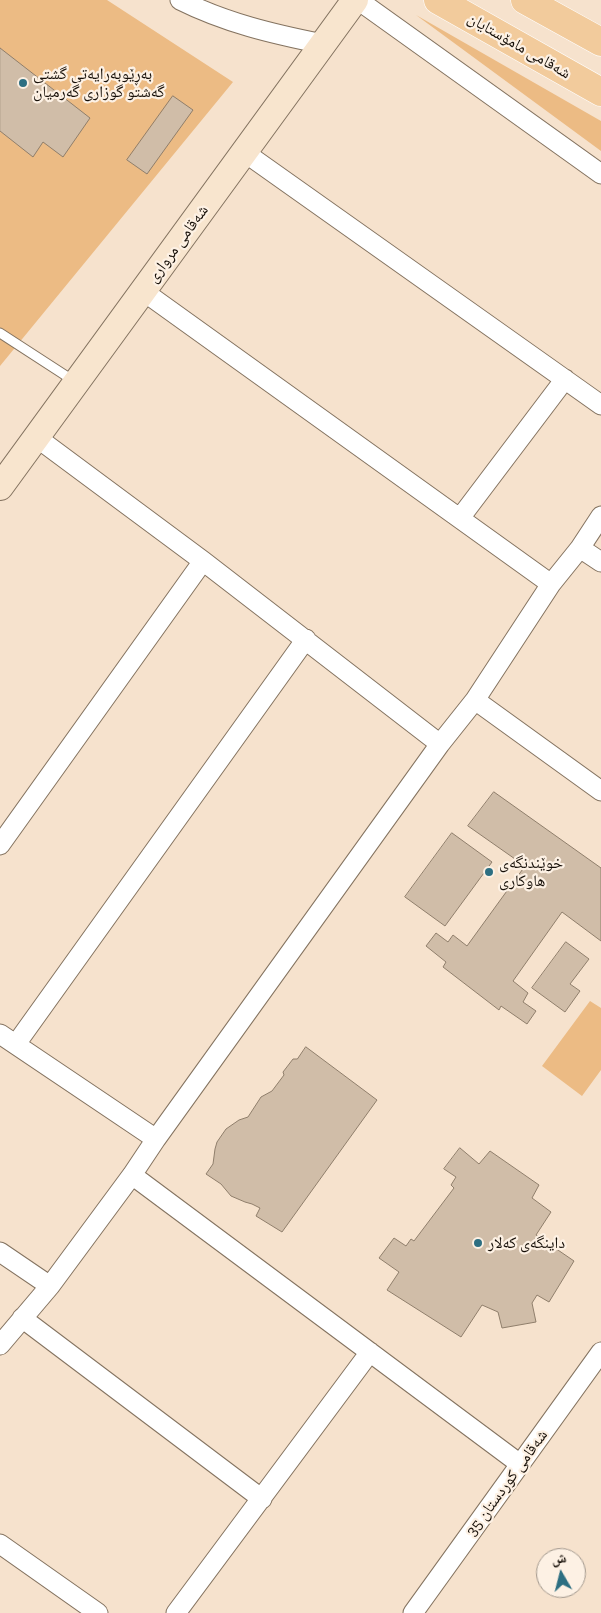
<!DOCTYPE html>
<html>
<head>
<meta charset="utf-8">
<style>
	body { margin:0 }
	#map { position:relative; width:601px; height:1613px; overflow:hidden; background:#f6e2cd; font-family:"Zilla Slab","Noto Naskh Arabic",serif }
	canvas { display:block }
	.north { position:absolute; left:536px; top:1548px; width:50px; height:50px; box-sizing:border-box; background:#fdf1e4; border:1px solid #a1978c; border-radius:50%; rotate:352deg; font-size:14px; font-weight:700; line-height:20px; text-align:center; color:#160f08 }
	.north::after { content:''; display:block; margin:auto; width:18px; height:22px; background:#2d6f82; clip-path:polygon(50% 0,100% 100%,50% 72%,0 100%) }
</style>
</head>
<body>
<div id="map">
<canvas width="601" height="1613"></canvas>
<div class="north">ش</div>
</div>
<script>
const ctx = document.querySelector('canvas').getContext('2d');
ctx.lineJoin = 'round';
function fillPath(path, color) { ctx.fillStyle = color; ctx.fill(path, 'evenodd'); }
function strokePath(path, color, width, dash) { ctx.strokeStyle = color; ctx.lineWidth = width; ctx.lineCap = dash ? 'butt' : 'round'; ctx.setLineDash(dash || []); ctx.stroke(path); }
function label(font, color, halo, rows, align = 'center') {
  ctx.font = font + ' "Zilla Slab","Noto Naskh Arabic",serif'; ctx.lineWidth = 4.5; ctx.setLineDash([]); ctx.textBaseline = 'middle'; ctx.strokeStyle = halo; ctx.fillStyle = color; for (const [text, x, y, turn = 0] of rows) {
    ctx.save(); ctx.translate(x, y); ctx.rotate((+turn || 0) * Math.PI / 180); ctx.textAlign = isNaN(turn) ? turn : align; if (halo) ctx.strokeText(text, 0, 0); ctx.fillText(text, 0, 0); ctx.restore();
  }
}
const green = new Path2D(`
	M0,0H107L233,82L0,366Z
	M416,15L601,121V151Z
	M590,1001L601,1008V1070L582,1096L542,1066Z`);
const building = new Path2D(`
	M0,48L90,118L63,157L43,142L33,157L0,131Z
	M173,96L193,110L147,174L127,160Z
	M494,792L601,868V941L562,912L513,981L528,993L523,1002L536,1011L527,1024L501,1006L499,1010L443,967L446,962L426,946L436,933L448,942L453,935L467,946L525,866L468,826Z
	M452,833L492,862L445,926L405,897Z
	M566,942L589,959L570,984L580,991L565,1012L532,988Z
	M306,1047L377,1100L282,1232L256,1216L260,1208L252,1204L245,1202L231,1196L221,1184L206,1174L213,1164L215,1149L217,1142L226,1129L239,1120L248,1117L261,1097L272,1091L284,1075L283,1072L293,1059H297Z
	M460,1148L479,1164L490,1151L539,1185L532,1198L551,1212L536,1235L574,1261L549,1302L537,1295L532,1303L536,1322L502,1328L498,1312L482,1305L461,1337L387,1290L399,1272L379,1258L394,1238L406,1246L411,1239L414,1241L454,1188L451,1185L456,1177L444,1169Z`);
const lane = new Path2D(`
	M0,333L74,381`);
const street = new Path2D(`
	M180,0C226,23 273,34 323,44
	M358,0L601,174
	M244,152L601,405
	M143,291L551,584
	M36,437L203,561L440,744
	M460,518L565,379
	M580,548L601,562
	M475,700L601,791
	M0,845L203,561
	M0,1034L156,1139
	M16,1044L306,639
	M132,1175L520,1464
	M0,1252L50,1286
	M22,1318L262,1499
	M0,1345L50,1286L132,1175L156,1139L440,744L475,700L551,584L580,548L601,516
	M0,1544L98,1613
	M176,1613L370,1352
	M413,1613L601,1352`);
const secondary = new Path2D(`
	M0,487L355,0`);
const primary = new Path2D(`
	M438,0L601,92
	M525,0L601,42`);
const markers = [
	[23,83,5,"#2d6f82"],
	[489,872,5,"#2d6f82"],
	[478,1243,5,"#2d6f82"]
];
const streetNames = [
	["شەقامی مامۆستایان",519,46,30],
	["شەقامی مرواری",178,244,-54],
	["شەقامی کوردستان 35",507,1483,-54]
];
const poiNames = [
	["بەڕێوبەرایەتی گشتی",33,74],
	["گەشتو گوزاری گەرمیان",33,92],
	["خوێندنگەی",499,863],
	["هاوکاری",499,881],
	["داینگەی کەلار",488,1243]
];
fillPath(green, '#ecbb84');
fillPath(building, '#d0bda8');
strokePath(building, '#8f7e6b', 1);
strokePath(lane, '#847360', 11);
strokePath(street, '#847360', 21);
strokePath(secondary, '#847360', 28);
strokePath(primary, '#fff', 29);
strokePath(lane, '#fff', 9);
strokePath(street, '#fff', 19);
strokePath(secondary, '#f8e5ce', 26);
strokePath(primary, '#f2cb9c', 28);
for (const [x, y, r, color] of markers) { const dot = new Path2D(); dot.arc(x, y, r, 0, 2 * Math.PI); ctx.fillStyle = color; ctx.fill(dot); strokePath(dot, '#fdf1e4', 2); }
label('16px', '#160f08', '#fdf1e4', streetNames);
label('16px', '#160f08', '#fdf1e4', poiNames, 'left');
</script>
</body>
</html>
